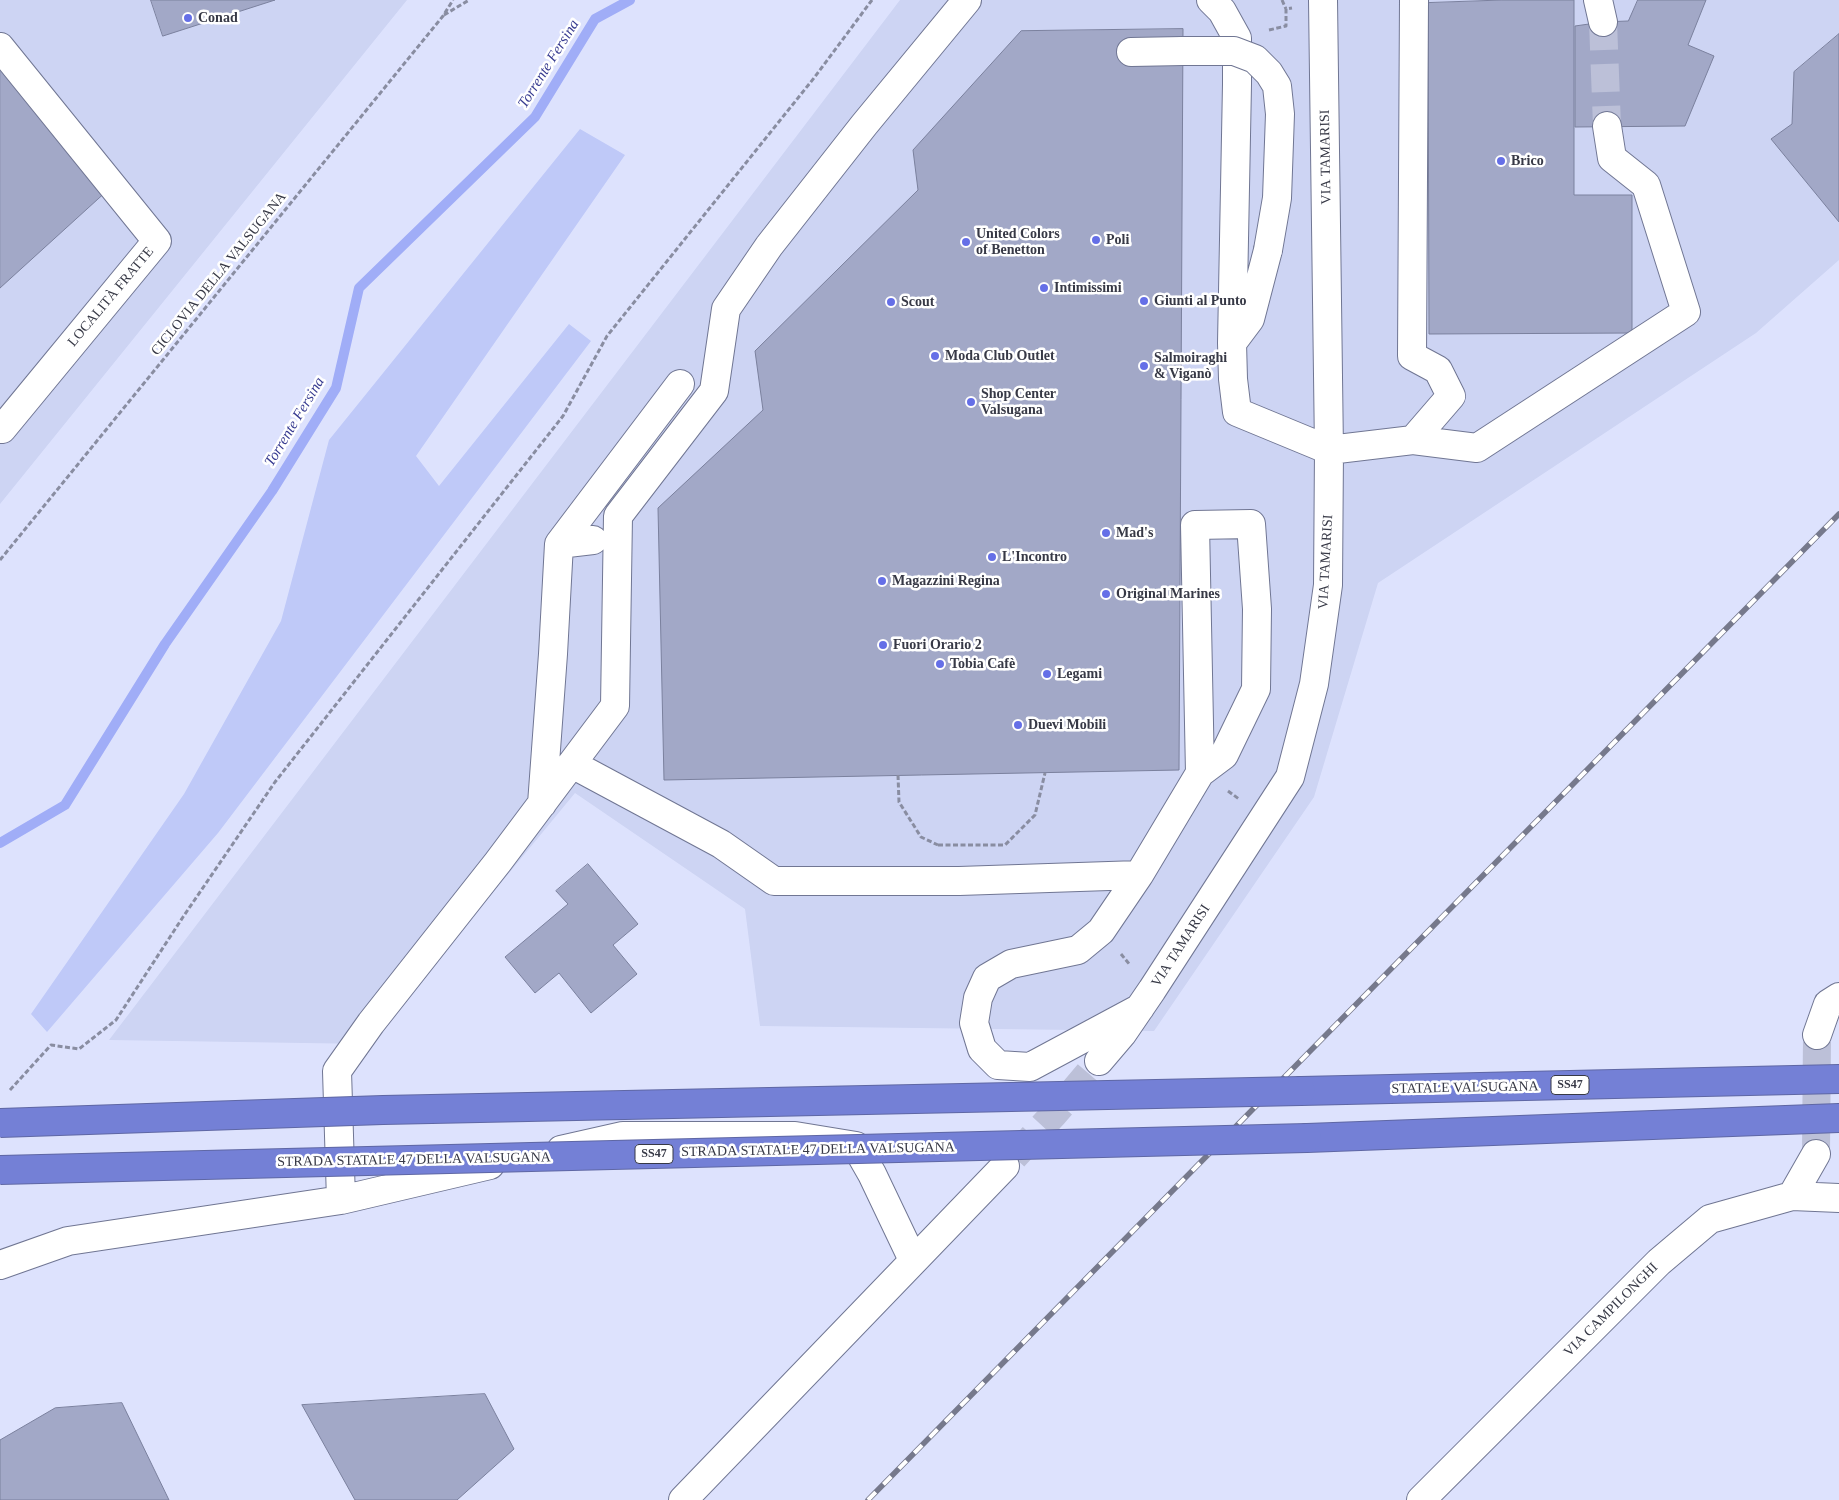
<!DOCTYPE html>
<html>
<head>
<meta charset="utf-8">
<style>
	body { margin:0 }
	canvas { display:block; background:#dde2fd }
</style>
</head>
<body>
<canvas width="1839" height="1500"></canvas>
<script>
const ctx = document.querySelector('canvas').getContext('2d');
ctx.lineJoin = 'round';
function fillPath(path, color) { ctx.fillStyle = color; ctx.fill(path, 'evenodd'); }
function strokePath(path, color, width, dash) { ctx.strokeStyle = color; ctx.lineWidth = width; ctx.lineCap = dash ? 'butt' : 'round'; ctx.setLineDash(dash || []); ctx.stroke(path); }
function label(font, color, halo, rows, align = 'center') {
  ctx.font = font + ' "Times New Roman",serif'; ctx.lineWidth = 5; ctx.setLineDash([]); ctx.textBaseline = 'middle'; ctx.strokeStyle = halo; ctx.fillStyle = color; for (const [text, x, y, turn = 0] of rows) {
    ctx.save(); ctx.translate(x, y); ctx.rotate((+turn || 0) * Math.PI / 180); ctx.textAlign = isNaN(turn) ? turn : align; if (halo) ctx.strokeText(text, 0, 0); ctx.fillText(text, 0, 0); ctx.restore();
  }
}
const built = new Path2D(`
	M0,0H407L0,504Z
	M900,0H1839V260L1756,333L1378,583L1314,797L1154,1031L760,1026L745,909L575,793L368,1044L109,1040Z`);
const green = new Path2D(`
	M580,129L625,155L416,456L439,486L569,324L591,341L218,833L47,1032L31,1014L184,794L281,621L329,440Z`);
const stream = new Path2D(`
	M0,843L65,805L165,644L272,491L336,388L359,288L535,117L595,19L630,0`);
const building = new Path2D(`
	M151,0H275L163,36Z
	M1502,0H1574V195H1632V333L1429,334L1428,3Z
	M1638,0H1706L1688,45L1714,56L1685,126L1575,127V26L1603,22L1628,21Z
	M1183,29L1179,770L664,780L658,508L763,410L755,351L918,190L913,150L1021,31Z
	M1839,34V222L1771,139L1792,124L1794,72Z
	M0,68L109,189L0,288Z
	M588,864L638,924L613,945L637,974L591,1013L559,973L535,993L505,957L568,904L556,891Z
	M485,1394L514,1449L457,1500H355L302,1405Z
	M122,1403L169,1500H0V1440L55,1408Z`);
const minorTunnel = new Path2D(`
	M1603,22L1607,126
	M1816,1154L1817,1035
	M1014,1157L1054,1114L1099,1061`);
const path = new Path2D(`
	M1282,0L1286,9
	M444,15L469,0
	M1269,30L1286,26V9L1292,8
	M0,560L443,16L453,0
	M898,775L899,802L921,837L938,845
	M1228,791L1239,799
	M938,845H1005L1035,815L1045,773
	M1121,954L1130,965
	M10,1090L51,1045L79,1049L116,1020L183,917L275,782L563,416L607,336L814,78L872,0`);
const minor = new Path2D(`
	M1211,0L1222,11L1237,38V84L1232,343L1233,379L1237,412L1329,450L1413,440L1477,448L1686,312L1646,185L1612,158L1607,126
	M1598,0L1603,22
	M0,47L157,241L2,429L0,427
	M1131,52L1183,51
	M1232,343L1250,319L1268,250
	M1413,440L1451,396L1438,370L1412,356L1414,0
	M559,544L593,540
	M572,764L721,844L774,881H959L1139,875
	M542,804L553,654L559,544L680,384
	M1140,1008L1030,1067L998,1065L982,1049L974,1023L978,998L987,978L1011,964L1078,950L1101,931L1139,875L1200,773L1224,755L1256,689L1257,609L1251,524L1195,525L1200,773
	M1817,1035L1828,1004L1839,997
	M1099,1061L1122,1034L1152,990L1290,777L1314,684L1328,585L1329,450L1323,0
	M561,1150L623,1136H795L856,1146L872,1174L913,1260
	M1792,1196L1839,1198
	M341,1200L337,1071L371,1023L498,862L615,706L618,516L714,391L726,309L769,246L864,125L967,0
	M0,1265L68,1241L341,1200L490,1165
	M683,1500L1005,1166
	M1421,1500L1659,1262L1710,1219L1792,1196L1816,1154`);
const highway = new Path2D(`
	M1301,1091L1839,1079
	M1307,1138L1839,1118`);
const rail = new Path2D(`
	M868,1500L1839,514`);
const minorBridge = new Path2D(`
	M1183,51H1234L1255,59L1269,73L1277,86L1280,114L1277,198L1268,250`);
const highwayBridge = new Path2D(`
	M0,1123L383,1110L1301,1091
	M0,1170L1307,1138`);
const markers = [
	[188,18,5,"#656fe7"],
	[1501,161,5,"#656fe7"],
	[1096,240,5,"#656fe7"],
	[966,242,5,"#656fe7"],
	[1044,288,5,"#656fe7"],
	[1144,301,5,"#656fe7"],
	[891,302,5,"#656fe7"],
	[935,356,5,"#656fe7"],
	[1144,366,5,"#656fe7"],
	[971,402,5,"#656fe7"],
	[1106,533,5,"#656fe7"],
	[992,557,5,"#656fe7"],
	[882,581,5,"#656fe7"],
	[1106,594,5,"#656fe7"],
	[883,645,5,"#656fe7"],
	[940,664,5,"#656fe7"],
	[1047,674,5,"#656fe7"],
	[1018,725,5,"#656fe7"]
];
const shields = [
	[1570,1085,38],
	[654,1154,38]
];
const shieldNames = [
	["SS47",1570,1085],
	["SS47",654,1154]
];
const poiNames = [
	["Conad",198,18],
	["Brico",1511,161],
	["United Colors",976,234],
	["of Benetton",976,250],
	["Poli",1106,240],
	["Intimissimi",1054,288],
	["Giunti al Punto",1154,301],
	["Scout",901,302],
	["Moda Club Outlet",945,356],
	["Salmoiraghi",1154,358],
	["& Viganò",1154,374],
	["Shop Center",981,394],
	["Valsugana",981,410],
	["Mad's",1116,533],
	["L'Incontro",1002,557],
	["Magazzini Regina",892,581],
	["Original Marines",1116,594],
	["Fuori Orario 2",893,645],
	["Tobia Cafè",950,664],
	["Legami",1057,674],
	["Duevi Mobili",1028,725]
];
const streetNames = [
	["VIA TAMARISI",1326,157,-91],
	["CICLOVIA DELLA VALSUGANA",219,274,-51],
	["LOCALITÀ FRATTE",111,297,-50],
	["VIA TAMARISI",1326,562,-87],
	["VIA TAMARISI",1181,946,-57],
	["STATALE VALSUGANA",1465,1088,-1],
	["STRADA STATALE 47 DELLA VALSUGANA",818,1150,-1],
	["STRADA STATALE 47 DELLA VALSUGANA",414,1160,-1],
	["VIA CAMPILONGHI",1611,1310,-45]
];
const waterNames = [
	["Torrente Fersina",549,64,-58],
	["Torrente Fersina",295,422,-59]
];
fillPath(built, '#cdd4f3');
fillPath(green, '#bfc9f8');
strokePath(stream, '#a0adf7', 10);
fillPath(building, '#a2a8c7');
strokePath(building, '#7b819e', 1);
strokePath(minorTunnel, '#bcc0d8', 28, [28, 14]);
strokePath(minor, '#707693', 30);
strokePath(highway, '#5f67a4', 30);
strokePath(path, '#898da1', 3, [5, 2.5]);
strokePath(minor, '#fff', 28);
strokePath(highway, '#7480d6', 28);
strokePath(rail, '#76798c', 5.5);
strokePath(rail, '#fff', 4, [11]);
strokePath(minorBridge, '#707693', 30, []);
strokePath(highwayBridge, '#5f67a4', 30, []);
strokePath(minorBridge, '#fff', 28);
strokePath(highwayBridge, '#7480d6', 28);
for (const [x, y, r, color] of markers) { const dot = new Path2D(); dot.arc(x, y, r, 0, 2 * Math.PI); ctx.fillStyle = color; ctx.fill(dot); strokePath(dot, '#fff', 2); }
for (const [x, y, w] of shields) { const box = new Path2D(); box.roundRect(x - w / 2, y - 9.5, w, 19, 4); ctx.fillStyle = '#fff'; ctx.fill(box); strokePath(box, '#373946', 1); }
label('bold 12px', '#373946', null, shieldNames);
label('bold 14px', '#373946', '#fff', poiNames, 'left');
label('14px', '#373946', '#fff', streetNames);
label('italic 15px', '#383c91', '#fff', waterNames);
</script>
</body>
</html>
